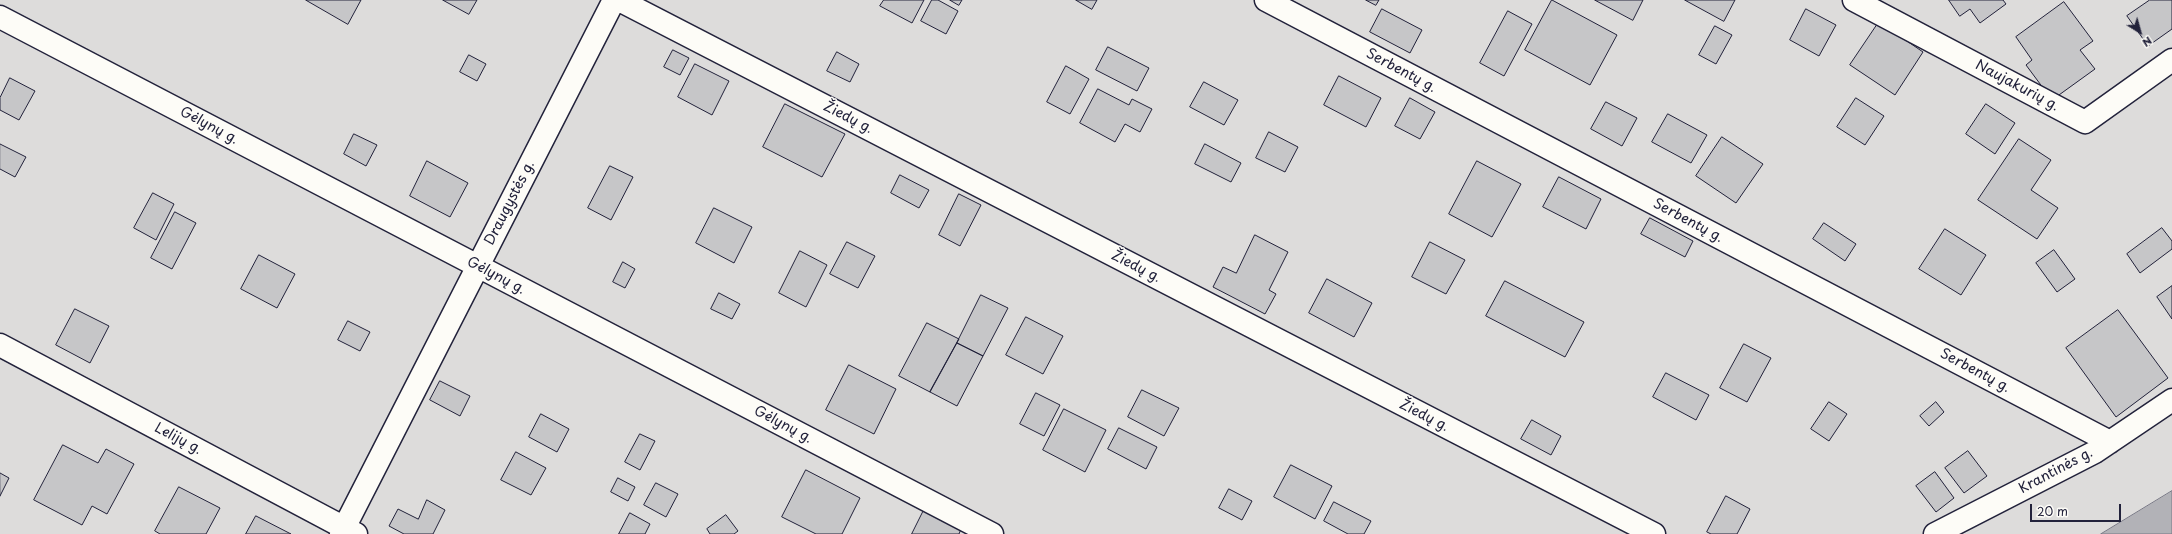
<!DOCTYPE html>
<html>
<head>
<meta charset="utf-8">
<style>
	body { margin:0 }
	#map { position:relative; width:2172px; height:534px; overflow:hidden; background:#fdfcf7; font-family:"Playpen Sans",sans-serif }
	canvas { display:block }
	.north { position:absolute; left:2120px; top:12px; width:40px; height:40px; -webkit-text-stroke:3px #fdfcf7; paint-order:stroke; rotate:143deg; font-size:11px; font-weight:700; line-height:16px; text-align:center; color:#22223b }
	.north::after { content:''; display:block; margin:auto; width:14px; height:18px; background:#22223b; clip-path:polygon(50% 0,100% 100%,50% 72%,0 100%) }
	.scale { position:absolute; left:2030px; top:504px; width:91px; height:18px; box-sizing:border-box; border:2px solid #22223b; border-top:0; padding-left:5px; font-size:12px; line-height:14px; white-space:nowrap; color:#22223b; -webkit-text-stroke:3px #fdfcf7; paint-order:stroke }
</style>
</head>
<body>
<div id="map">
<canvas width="2172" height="534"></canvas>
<div class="north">N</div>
<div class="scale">20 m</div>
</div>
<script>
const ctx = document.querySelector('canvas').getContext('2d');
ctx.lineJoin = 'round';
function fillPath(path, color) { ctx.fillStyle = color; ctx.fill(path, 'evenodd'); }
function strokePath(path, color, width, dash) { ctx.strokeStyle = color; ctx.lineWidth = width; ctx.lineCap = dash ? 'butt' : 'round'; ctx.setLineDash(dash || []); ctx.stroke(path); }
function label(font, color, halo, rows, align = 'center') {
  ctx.font = font + ' "Playpen Sans",sans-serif'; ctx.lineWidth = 3; ctx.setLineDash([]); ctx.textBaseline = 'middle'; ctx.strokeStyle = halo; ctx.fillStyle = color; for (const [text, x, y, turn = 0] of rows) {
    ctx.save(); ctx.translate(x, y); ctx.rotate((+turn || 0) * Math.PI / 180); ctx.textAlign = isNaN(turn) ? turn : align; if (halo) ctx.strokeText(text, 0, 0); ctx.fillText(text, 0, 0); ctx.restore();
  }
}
const green = new Path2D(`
	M0,0H2172V491L2101,534H0Z`);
const water = new Path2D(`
	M2172,491V534H2101Z`);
const building = new Path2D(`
	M306,0H361L348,24Z
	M443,0H477L469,14Z
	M884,0H924L912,23L880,6Z
	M932,0H938L958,11L946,34L921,21Z
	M950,0H962L959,5Z
	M1076,0H1097L1092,9Z
	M1366,0H1379L1376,5Z
	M1552,0L1617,35L1590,85L1525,50Z
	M1595,0H1643L1633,20Z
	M1685,0H1735L1724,21Z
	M1949,0H2003L2006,4L1980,23L1970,9L1960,16Z
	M2150,0H2172V29L2148,46L2127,16Z
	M2064,2L2093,41L2080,50L2095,69L2052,100L2026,65L2032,60L2016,37Z
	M1382,9L1422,30L1410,53L1370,32Z
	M1806,9L1836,25L1819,56L1790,40Z
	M1508,11L1532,24L1504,76L1480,63Z
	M1879,22L1923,52L1895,95L1850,65Z
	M1715,26L1732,35L1716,64L1699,55Z
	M1108,47L1149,68L1137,91L1096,70Z
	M673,50L689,58L680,75L664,67Z
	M837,52L859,64L850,82L827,71Z
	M469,55L486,64L477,81L460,72Z
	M695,64L729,81L712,115L678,97Z
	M1066,66L1089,79L1070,114L1047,102Z
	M1339,76L1381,98L1366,127L1324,105Z
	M10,78L35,91L19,120L0,110V98Z
	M1204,82L1238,100L1224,125L1190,107Z
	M1098,89L1129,105L1132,99L1152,109L1140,132L1125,124L1115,142L1080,123Z
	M1410,98L1435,112L1420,139L1395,126Z
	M1856,98L1884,116L1865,145L1837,127Z
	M1606,102L1637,118L1622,146L1591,129Z
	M785,104L845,134L822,177L763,147Z
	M1986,104L2015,123L1995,154L1966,134Z
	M1668,114L1707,135L1691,163L1652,142Z
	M1269,132L1298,147L1285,172L1256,158Z
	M354,134L377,145L366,166L344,154Z
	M1722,137L1763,164L1736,203L1696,176Z
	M2019,139L2051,160L2031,190L2058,208L2037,239L1978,200Z
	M0,144L26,157L15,177L0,169Z
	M1205,144L1241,163L1231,182L1195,164Z
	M427,161L468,183L450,217L410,196Z
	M1477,161L1521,184L1492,237L1449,214Z
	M610,166L633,177L611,220L588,208Z
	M900,175L929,190L919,208L891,193Z
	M1559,177L1601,199L1586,229L1543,207Z
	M153,193L174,204L156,240L134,228Z
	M959,194L981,205L960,246L939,235Z
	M714,208L752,227L734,263L696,243Z
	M175,212L196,223L172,269L151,258Z
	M1650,218L1693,241L1685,257L1641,234Z
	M1824,223L1856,244L1845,261L1813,239Z
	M2162,228L2172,241V249L2140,273L2127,254Z
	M1945,229L1986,255L1961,295L1919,269Z
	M1255,235L1288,252L1269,290L1276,294L1265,314L1213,287L1223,267L1236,273Z
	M847,242L875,256L858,288L830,274Z
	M1430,242L1465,260L1446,294L1412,277Z
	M2054,250L2075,279L2057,292L2036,263Z
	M800,251L827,265L806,307L779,293Z
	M259,255L295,274L277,308L241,289Z
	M623,262L635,269L625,288L613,282Z
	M1327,279L1372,303L1354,337L1309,313Z
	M1505,281L1584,322L1565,357L1486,316Z
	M2172,286V319L2157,297Z
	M719,293L740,304L732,319L711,309Z
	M981,295L1008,308L983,356L957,343Z
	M75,309L109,326L90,363L56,345Z
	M2118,310L2168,378L2116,417L2066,348Z
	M1026,317L1063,336L1043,374L1006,355Z
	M348,321L370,332L360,351L338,340Z
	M927,323L959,339L930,392L899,376Z
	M957,343L983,356L957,406L930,392Z
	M1744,344L1771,358L1747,402L1720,388Z
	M849,365L896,389L874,434L826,410Z
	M1666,373L1709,395L1696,420L1653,397Z
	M440,381L470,396L460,416L430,400Z
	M1142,390L1179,408L1164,436L1128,417Z
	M1036,393L1060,405L1044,436L1020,424Z
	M1829,402L1847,414L1829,441L1811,429Z
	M1936,402L1944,412L1929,426L1920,416Z
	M1064,409L1106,430L1085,472L1043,450Z
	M541,414L569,429L557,452L529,437Z
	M1532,420L1561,436L1551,455L1521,439Z
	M1119,428L1157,447L1146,469L1108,449Z
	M640,434L655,441L640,470L625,462Z
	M63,445L98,463L106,449L134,464L107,514L92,506L82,525L34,500Z
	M1968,451L1987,476L1964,493L1945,468Z
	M516,452L546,468L531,495L501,480Z
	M1291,465L1332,486L1315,519L1274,497Z
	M806,470L860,498L842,534H816L782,517Z
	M1935,472L1954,498L1936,512L1916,486Z
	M0,473L9,478L0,496Z
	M618,478L635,487L628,501L611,492Z
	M656,483L678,494L666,517L644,505Z
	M179,487L220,508L206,534H160L155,531Z
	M1229,489L1252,501L1242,520L1219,508Z
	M1726,496L1750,509L1737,534H1711L1707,532Z
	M427,500L445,510L433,534H404L389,526L398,509L418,519Z
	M1334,502L1371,521L1364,534H1348L1324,521Z
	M924,510L961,529L959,534H912Z
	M630,513L650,524L645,534H619Z
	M726,515L738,531L734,534H710L707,529Z
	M256,516L291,534H246Z`);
const minor = new Path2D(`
	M619,0L1654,534
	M1266,0L2110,442
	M1854,0L2085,122L2172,60
	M0,17L992,534
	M0,345L356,534
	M341,534L614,0
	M1935,534L2095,452L2172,400`);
const streetNames = [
	["Serbentų g.",1401,71,28],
	["Naujakurių g.",2017,86,28],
	["Žiedų g.",848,118,27],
	["Gėlynų g.",209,126,28],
	["Draugystės g.",510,203,-63],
	["Serbentų g.",1688,221,28],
	["Žiedų g.",1136,267,27],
	["Gėlynų g.",496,276,28],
	["Serbentų g.",1975,371,28],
	["Žiedų g.",1424,416,27],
	["Gėlynų g.",783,425,28],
	["Lelijų g.",178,439,28],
	["Krantinės g.",2056,471,-28]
];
fillPath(green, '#dddcdb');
fillPath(water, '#b2b2b7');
strokePath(water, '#787885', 1);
fillPath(building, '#c6c6c8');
strokePath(building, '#22223b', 1);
strokePath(minor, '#22223b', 25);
strokePath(minor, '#fdfcf7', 22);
label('14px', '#22223b', '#fdfcf7', streetNames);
</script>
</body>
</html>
